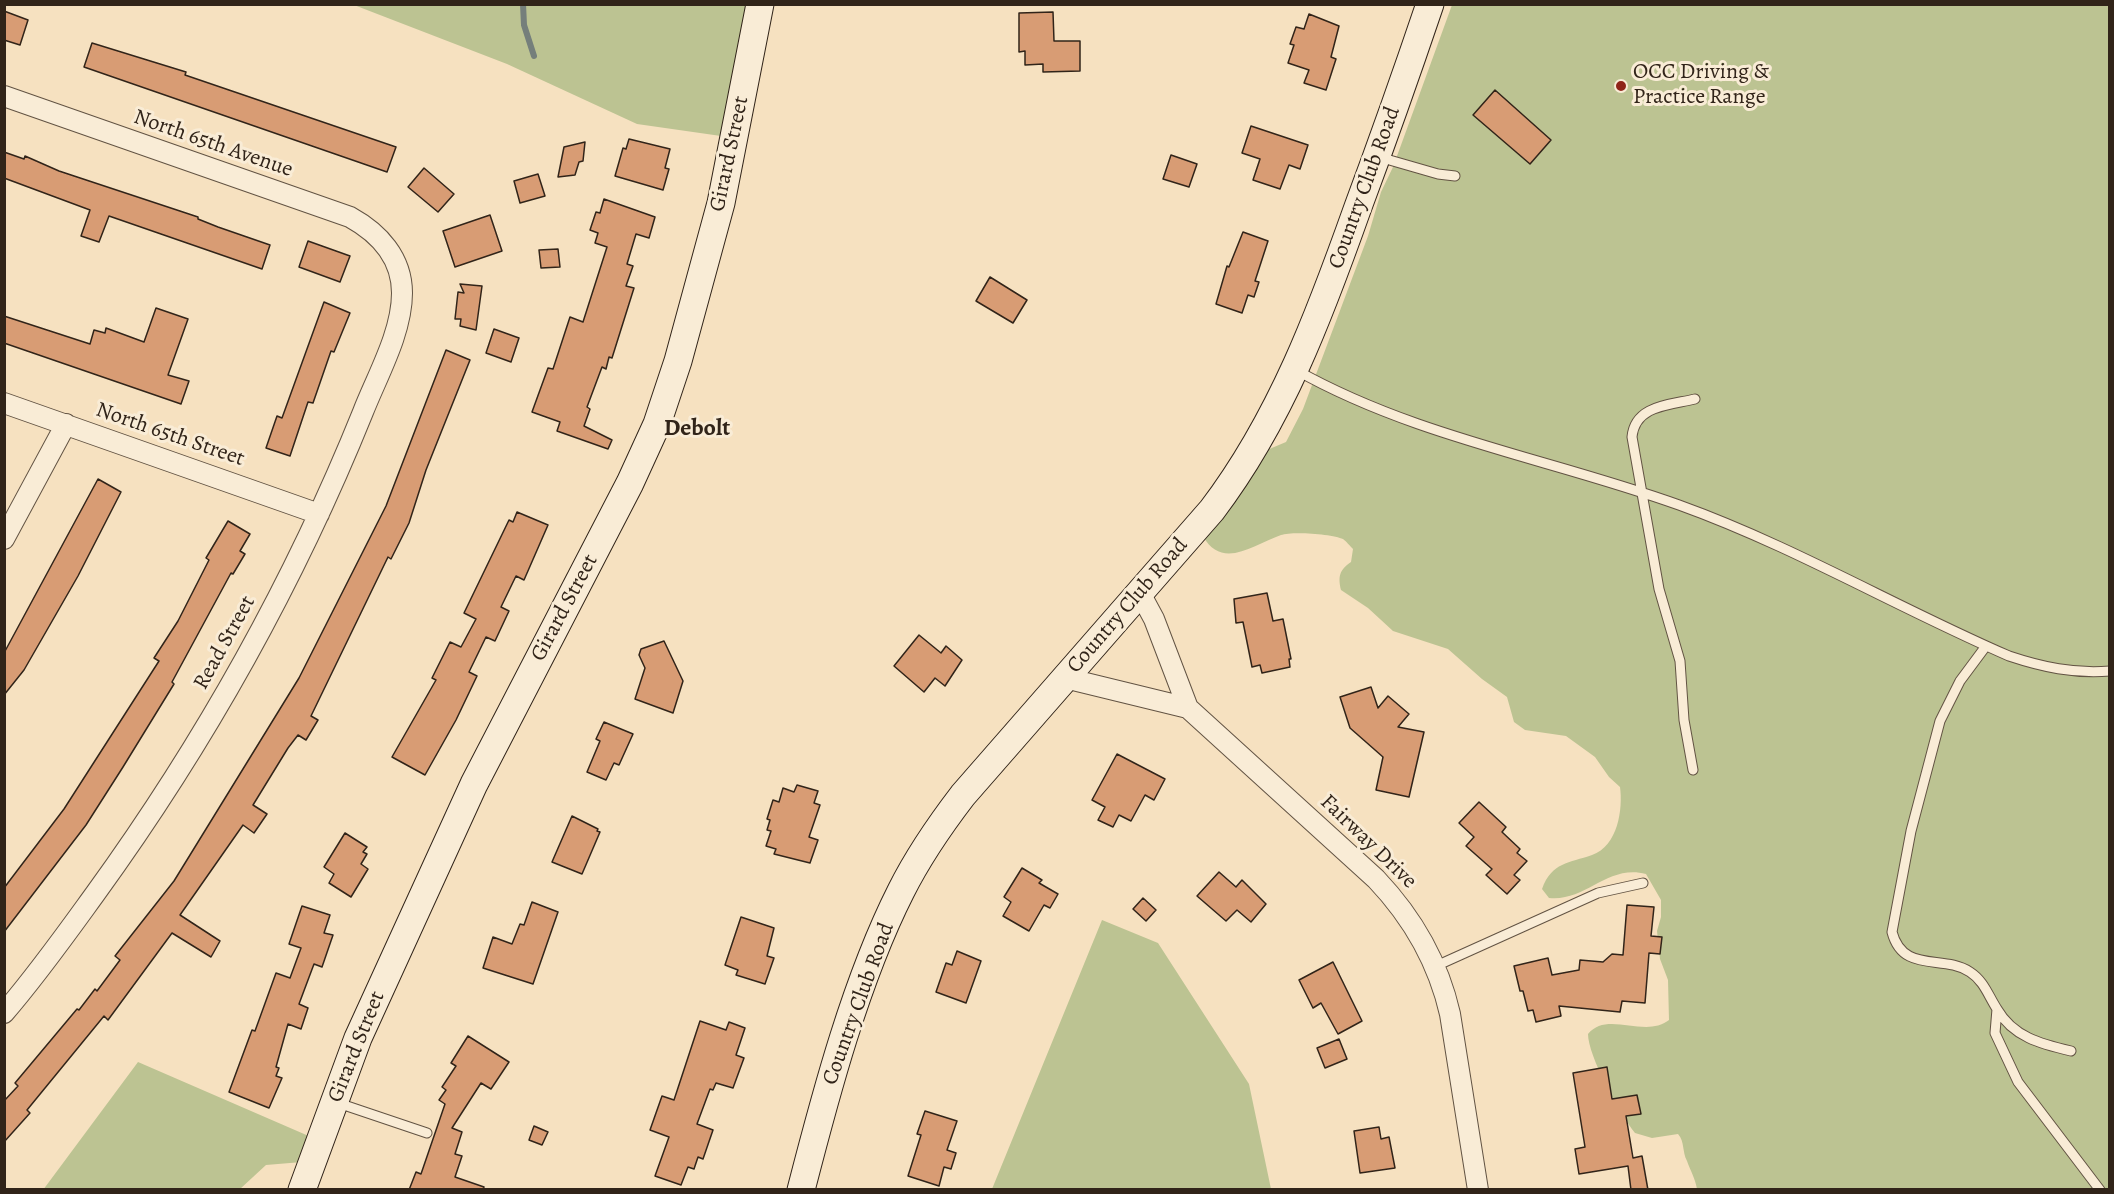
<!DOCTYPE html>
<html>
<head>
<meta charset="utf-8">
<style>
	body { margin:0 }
	#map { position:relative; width:2114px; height:1194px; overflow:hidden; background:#f6e1c0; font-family:Alegreya,serif }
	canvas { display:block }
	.frame { position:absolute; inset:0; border:6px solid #312419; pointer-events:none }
</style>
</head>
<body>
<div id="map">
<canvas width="2114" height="1194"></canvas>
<div class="frame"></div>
</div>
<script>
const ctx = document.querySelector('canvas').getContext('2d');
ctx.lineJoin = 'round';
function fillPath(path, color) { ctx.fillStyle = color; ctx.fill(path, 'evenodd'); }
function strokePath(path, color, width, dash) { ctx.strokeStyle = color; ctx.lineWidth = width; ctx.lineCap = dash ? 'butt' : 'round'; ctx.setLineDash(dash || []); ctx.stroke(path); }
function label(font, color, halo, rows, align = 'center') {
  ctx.font = font + ' Alegreya,serif'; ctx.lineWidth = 6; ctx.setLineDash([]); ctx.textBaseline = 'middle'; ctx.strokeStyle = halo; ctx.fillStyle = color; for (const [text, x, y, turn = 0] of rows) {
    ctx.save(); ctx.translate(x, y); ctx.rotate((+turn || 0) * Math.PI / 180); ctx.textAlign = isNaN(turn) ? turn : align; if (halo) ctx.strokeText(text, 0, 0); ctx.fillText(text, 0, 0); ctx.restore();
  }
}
fillPath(new Path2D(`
	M 354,5 L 746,5 L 721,136 L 637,124 L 507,64 Z
	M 1452,5 L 2109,5 L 2109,1189 L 1697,1189 C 1695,1178 1691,1172 1687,1161 C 1682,1152 1685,1142 1678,1134 L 1652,1138 L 1635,1133 C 1620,1114 1588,1056 1588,1034 C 1607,1010 1645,1039 1669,1020 L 1668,980 L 1660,959 L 1657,931 L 1661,917 L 1661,900 L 1646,874 C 1607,864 1586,902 1549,898 L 1542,889 C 1552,862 1569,863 1592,855 C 1618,846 1623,809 1620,787 L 1609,777 L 1595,757 L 1566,736 L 1525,730 L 1514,722 L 1507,697 L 1482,679 L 1448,649 L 1393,631 L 1368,608 L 1341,590 C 1338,577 1339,570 1351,562 L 1353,549 C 1350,546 1346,541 1343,539 C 1333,534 1292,531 1281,535 C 1255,544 1222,571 1203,536 L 1267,450 L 1286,442 L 1303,409 L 1368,236 L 1381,192 L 1393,167 Z
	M 1102,920 L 1158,943 L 1249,1084 L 1271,1189 L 992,1189 Z
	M 138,1062 L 311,1137 L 302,1162 L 266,1165 L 240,1189 L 43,1190 Z`), '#bcc392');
strokePath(new Path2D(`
	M 523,4 L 524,25 L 534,56`), '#757f7b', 6);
const building = new Path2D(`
	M 4,11 L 28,20 L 20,45 L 4,40 Z
	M 1053,12 L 1054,41 L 1080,41 L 1080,71 L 1043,72 L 1043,64 L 1025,65 L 1025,51 L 1019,52 L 1019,13 Z
	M 1309,14 L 1339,26 L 1331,57 L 1336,59 L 1326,90 L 1304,83 L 1309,70 L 1288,63 L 1294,45 L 1290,44 L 1296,27 L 1304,29 Z
	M 92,43 L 186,72 L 185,75 L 396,147 L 387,172 L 84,67 Z
	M 1495,90 L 1551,140 L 1530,164 L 1473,115 Z
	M 1251,126 L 1308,145 L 1300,169 L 1289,165 L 1280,189 L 1253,180 L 1260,159 L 1242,153 Z
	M 629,139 L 670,149 L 665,168 L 669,169 L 663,190 L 615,176 L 623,148 L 626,149 Z
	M 585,142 L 583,161 L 579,162 L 575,175 L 558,177 L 564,147 Z
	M 4,152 L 24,159 L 25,156 L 59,171 L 198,217 L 198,219 L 218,227 L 270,245 L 262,269 L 109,216 L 99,242 L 81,236 L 90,210 L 4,178 Z
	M 1171,155 L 1197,164 L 1189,187 L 1163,179 Z
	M 424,168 L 454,194 L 438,212 L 408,187 Z
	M 538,174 L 545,196 L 520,203 L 514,181 Z
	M 604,199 L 655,217 L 649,238 L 636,234 L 627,264 L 633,266 L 626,286 L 634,288 L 612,358 L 609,357 L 606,369 L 602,367 L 587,407 L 590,409 L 584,426 L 612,440 L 608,449 L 557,431 L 560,422 L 532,412 L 548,368 L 553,369 L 570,317 L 583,322 L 607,247 L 595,243 L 598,233 L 590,230 L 596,212 L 600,213 Z
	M 490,215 L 502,251 L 455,267 L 443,231 Z
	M 1243,232 L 1268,241 L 1255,281 L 1259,282 L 1254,297 L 1248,295 L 1242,313 L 1216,304 L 1227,266 L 1229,267 Z
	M 308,241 L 350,256 L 340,282 L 299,267 Z
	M 558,249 L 560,267 L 541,268 L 539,250 Z
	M 990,277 L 1027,300 L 1013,323 L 976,301 Z
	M 460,284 L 482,286 L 476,330 L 460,326 L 461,319 L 455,319 L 458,292 L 464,293 Z
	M 324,302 L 350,313 L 334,352 L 331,351 L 313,403 L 308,402 L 290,456 L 266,448 L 277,416 L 282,418 Z
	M 156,308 L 188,319 L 168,375 L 189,381 L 181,404 L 4,343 L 4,316 L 90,344 L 94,330 L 105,333 L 106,328 L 144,342 Z
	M 494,329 L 519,338 L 511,362 L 486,353 Z
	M 446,350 L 470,360 L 426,470 L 409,523 L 391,559 L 388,557 L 311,716 L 318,720 L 306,740 L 298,735 L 288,748 L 253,805 L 267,814 L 254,833 L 243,825 L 180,915 L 220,941 L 211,957 L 172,933 L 108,1020 L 104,1016 L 27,1110 L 30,1113 L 4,1142 L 4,1101 L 18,1086 L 15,1083 L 77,1009 L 79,1010 L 95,989 L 97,991 L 120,960 L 115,956 L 174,881 L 299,678 L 386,506 Z
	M 98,479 L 121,492 L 78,576 L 24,670 L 4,695 L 4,653 Z
	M 517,512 L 548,525 L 524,580 L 516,576 L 501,607 L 509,611 L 495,641 L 486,637 L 469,672 L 477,676 L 456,720 L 425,775 L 392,757 L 436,680 L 432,678 L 450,642 L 461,647 L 476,619 L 464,613 L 509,520 L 513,522 Z
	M 228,521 L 250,534 L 240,551 L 245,554 L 233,574 L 231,573 L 172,682 L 174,684 L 123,767 L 86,825 L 4,932 L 4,888 L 64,809 L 159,661 L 154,658 L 178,621 L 209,560 L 206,558 Z
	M 1267,593 L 1273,621 L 1283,619 L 1291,659 L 1289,659 L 1290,667 L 1262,673 L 1260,665 L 1252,667 L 1243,622 L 1236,623 L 1234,599 Z
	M 919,635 L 941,653 L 946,646 L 962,660 L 945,686 L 935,678 L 924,692 L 894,666 Z
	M 664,641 L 683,681 L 673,713 L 635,699 L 645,668 L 639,655 L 641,649 Z
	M 1371,687 L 1378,708 L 1388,696 L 1409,714 L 1398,727 L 1424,732 L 1409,797 L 1376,790 L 1383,757 L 1350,728 L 1340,697 Z
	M 604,722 L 633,734 L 619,765 L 614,763 L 606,780 L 587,772 L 600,741 L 596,739 Z
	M 1117,754 L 1165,779 L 1154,800 L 1145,795 L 1131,821 L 1119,815 L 1113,827 L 1098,820 L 1105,807 L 1092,800 Z
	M 797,785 L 818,791 L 814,803 L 820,805 L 809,837 L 818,840 L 810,863 L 774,854 L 776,849 L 766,846 L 771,831 L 767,830 L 770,820 L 767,819 L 773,800 L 779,802 L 783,788 L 794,792 Z
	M 1479,802 L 1506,827 L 1502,832 L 1520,849 L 1517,853 L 1527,861 L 1514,875 L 1520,880 L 1507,894 L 1486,875 L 1492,869 L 1466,846 L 1474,837 L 1459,823 Z
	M 572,816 L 598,829 L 597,831 L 600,832 L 582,874 L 552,862 Z
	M 345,833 L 367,847 L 363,852 L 367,854 L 361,864 L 368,869 L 351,897 L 329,883 L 334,874 L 324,867 Z
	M 1022,868 L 1042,880 L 1039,883 L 1058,894 L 1050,908 L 1044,905 L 1029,931 L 1003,916 L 1011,902 L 1004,897 Z
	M 1219,872 L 1236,887 L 1242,880 L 1266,904 L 1251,922 L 1237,910 L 1226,921 L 1197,896 Z
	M 1143,898 L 1156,910 L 1146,921 L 1133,909 Z
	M 532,902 L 558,912 L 533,984 L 483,968 L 493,937 L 512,944 L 520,924 L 524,925 Z
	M 1627,905 L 1654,907 L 1651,936 L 1662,937 L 1660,954 L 1649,953 L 1645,1003 L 1622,1001 L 1620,1012 L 1559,1006 L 1561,1016 L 1536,1022 L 1533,1010 L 1528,1011 L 1523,991 L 1520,991 L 1514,966 L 1548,958 L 1552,975 L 1579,970 L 1580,960 L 1603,962 L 1612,954 L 1623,955 Z
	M 302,906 L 330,915 L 324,933 L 333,935 L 322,967 L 314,964 L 299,1004 L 308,1008 L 301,1029 L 288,1024 L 276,1067 L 279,1068 L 276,1076 L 282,1078 L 269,1108 L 229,1092 L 252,1030 L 255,1031 L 276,973 L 290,978 L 301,948 L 289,944 Z
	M 741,917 L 774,928 L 767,956 L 774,958 L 765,984 L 736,975 L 738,970 L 725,965 Z
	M 957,951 L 981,961 L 966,1003 L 936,992 L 946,963 L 952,965 Z
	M 1333,962 L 1362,1021 L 1338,1034 L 1321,1003 L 1313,1008 L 1299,980 Z
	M 700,1021 L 726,1030 L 729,1022 L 745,1028 L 736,1055 L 744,1058 L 733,1088 L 716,1083 L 713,1090 L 710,1089 L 697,1124 L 713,1130 L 703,1159 L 698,1157 L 694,1169 L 688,1167 L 681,1185 L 655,1176 L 669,1137 L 650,1130 L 662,1096 L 674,1100 Z
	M 468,1036 L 509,1062 L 491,1089 L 481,1083 L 452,1128 L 462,1132 L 455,1154 L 462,1156 L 455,1177 L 484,1187 L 483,1190 L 409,1190 L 416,1172 L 421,1174 L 445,1104 L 439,1100 L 446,1090 L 442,1087 L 456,1066 L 451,1063 Z
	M 1339,1039 L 1347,1059 L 1325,1068 L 1317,1048 Z
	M 1607,1067 L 1612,1099 L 1637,1095 L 1641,1114 L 1626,1116 L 1633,1158 L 1642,1156 L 1648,1190 L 1631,1190 L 1628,1166 L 1579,1174 L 1575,1149 L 1585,1147 L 1573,1073 Z
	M 925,1111 L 957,1121 L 947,1150 L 956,1153 L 951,1169 L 944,1167 L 939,1186 L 908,1176 L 921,1135 L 917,1134 Z
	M 534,1126 L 548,1132 L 542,1145 L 529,1140 Z
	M 1379,1127 L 1381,1139 L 1389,1137 L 1395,1168 L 1360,1173 L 1354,1131 Z`);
fillPath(building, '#d89c74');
strokePath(building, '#312419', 1.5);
const lane = new Path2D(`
	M 1379,157 L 1438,174 L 1455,176
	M 1296,370 C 1415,437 1551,459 1679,505 C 1793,546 1898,608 2009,656 C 2042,667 2074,674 2110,671
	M 1986,646 L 1960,681 L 1940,721 L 1911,831 L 1892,932 C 1903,974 1943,954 1970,972 C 1984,981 1988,995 1997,1009 C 2013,1037 2041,1044 2071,1051
	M 1693,770 L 1684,720 L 1680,661 L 1659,589 L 1632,437 C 1635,405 1670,405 1695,399
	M 1436,966 L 1598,893 L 1643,883
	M 1997,1009 L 1995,1033 L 2018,1082 L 2100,1190
	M 338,1103 L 427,1133`);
const street = new Path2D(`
	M 4,96 L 350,217 C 379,233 402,258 402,293 C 402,333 377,376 363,412 C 294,583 203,745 95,894 C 66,934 37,975 4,1013
	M 4,403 L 319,514
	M 4,539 L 66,424
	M 1140,593 L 1154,619 L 1188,708 L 1376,879 C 1413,918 1438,961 1450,1014 L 1478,1190
	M 1065,678 L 1188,708`);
const secondary = new Path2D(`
	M 302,1190 L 358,1038 L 474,784 L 630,483 L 657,424 L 678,361 L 721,203 L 760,4
	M 801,1190 C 826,1093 856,980 901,891 C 918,857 940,825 963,795 L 1212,510 C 1281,419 1320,314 1358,207 C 1383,140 1407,72 1430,4`);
strokePath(lane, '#625343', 11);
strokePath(street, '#625343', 22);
strokePath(secondary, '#312419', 29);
strokePath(lane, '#f9ecd6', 9);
strokePath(street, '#f9ecd6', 20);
strokePath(secondary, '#f9ecd6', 27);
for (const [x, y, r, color] of [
	[1621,86,6,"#8f2418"]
]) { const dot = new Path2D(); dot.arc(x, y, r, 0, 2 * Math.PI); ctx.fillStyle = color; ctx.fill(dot); strokePath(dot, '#f9ecd6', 2); }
label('22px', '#312419', '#f9ecd6', [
	["OCC Driving &",1633,73],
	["Practice Range",1633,98]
], 'left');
label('22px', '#312419', '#f9ecd6', [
	["North 65th Avenue",213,144,19],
	["Girard Street",730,154,-78],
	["Country Club Road",1365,188,-70],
	["North 65th Street",170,435,19],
	["Country Club Road",1128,606,-49],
	["Girard Street",565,608,-62],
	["Read Street",225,643,-61],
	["Fairway Drive",1368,842,44],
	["Country Club Road",859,1004,-70],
	["Girard Street",357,1047,-68]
]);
label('bold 24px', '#312419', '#f9ecd6', [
	["Debolt",697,429]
]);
</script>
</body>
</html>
